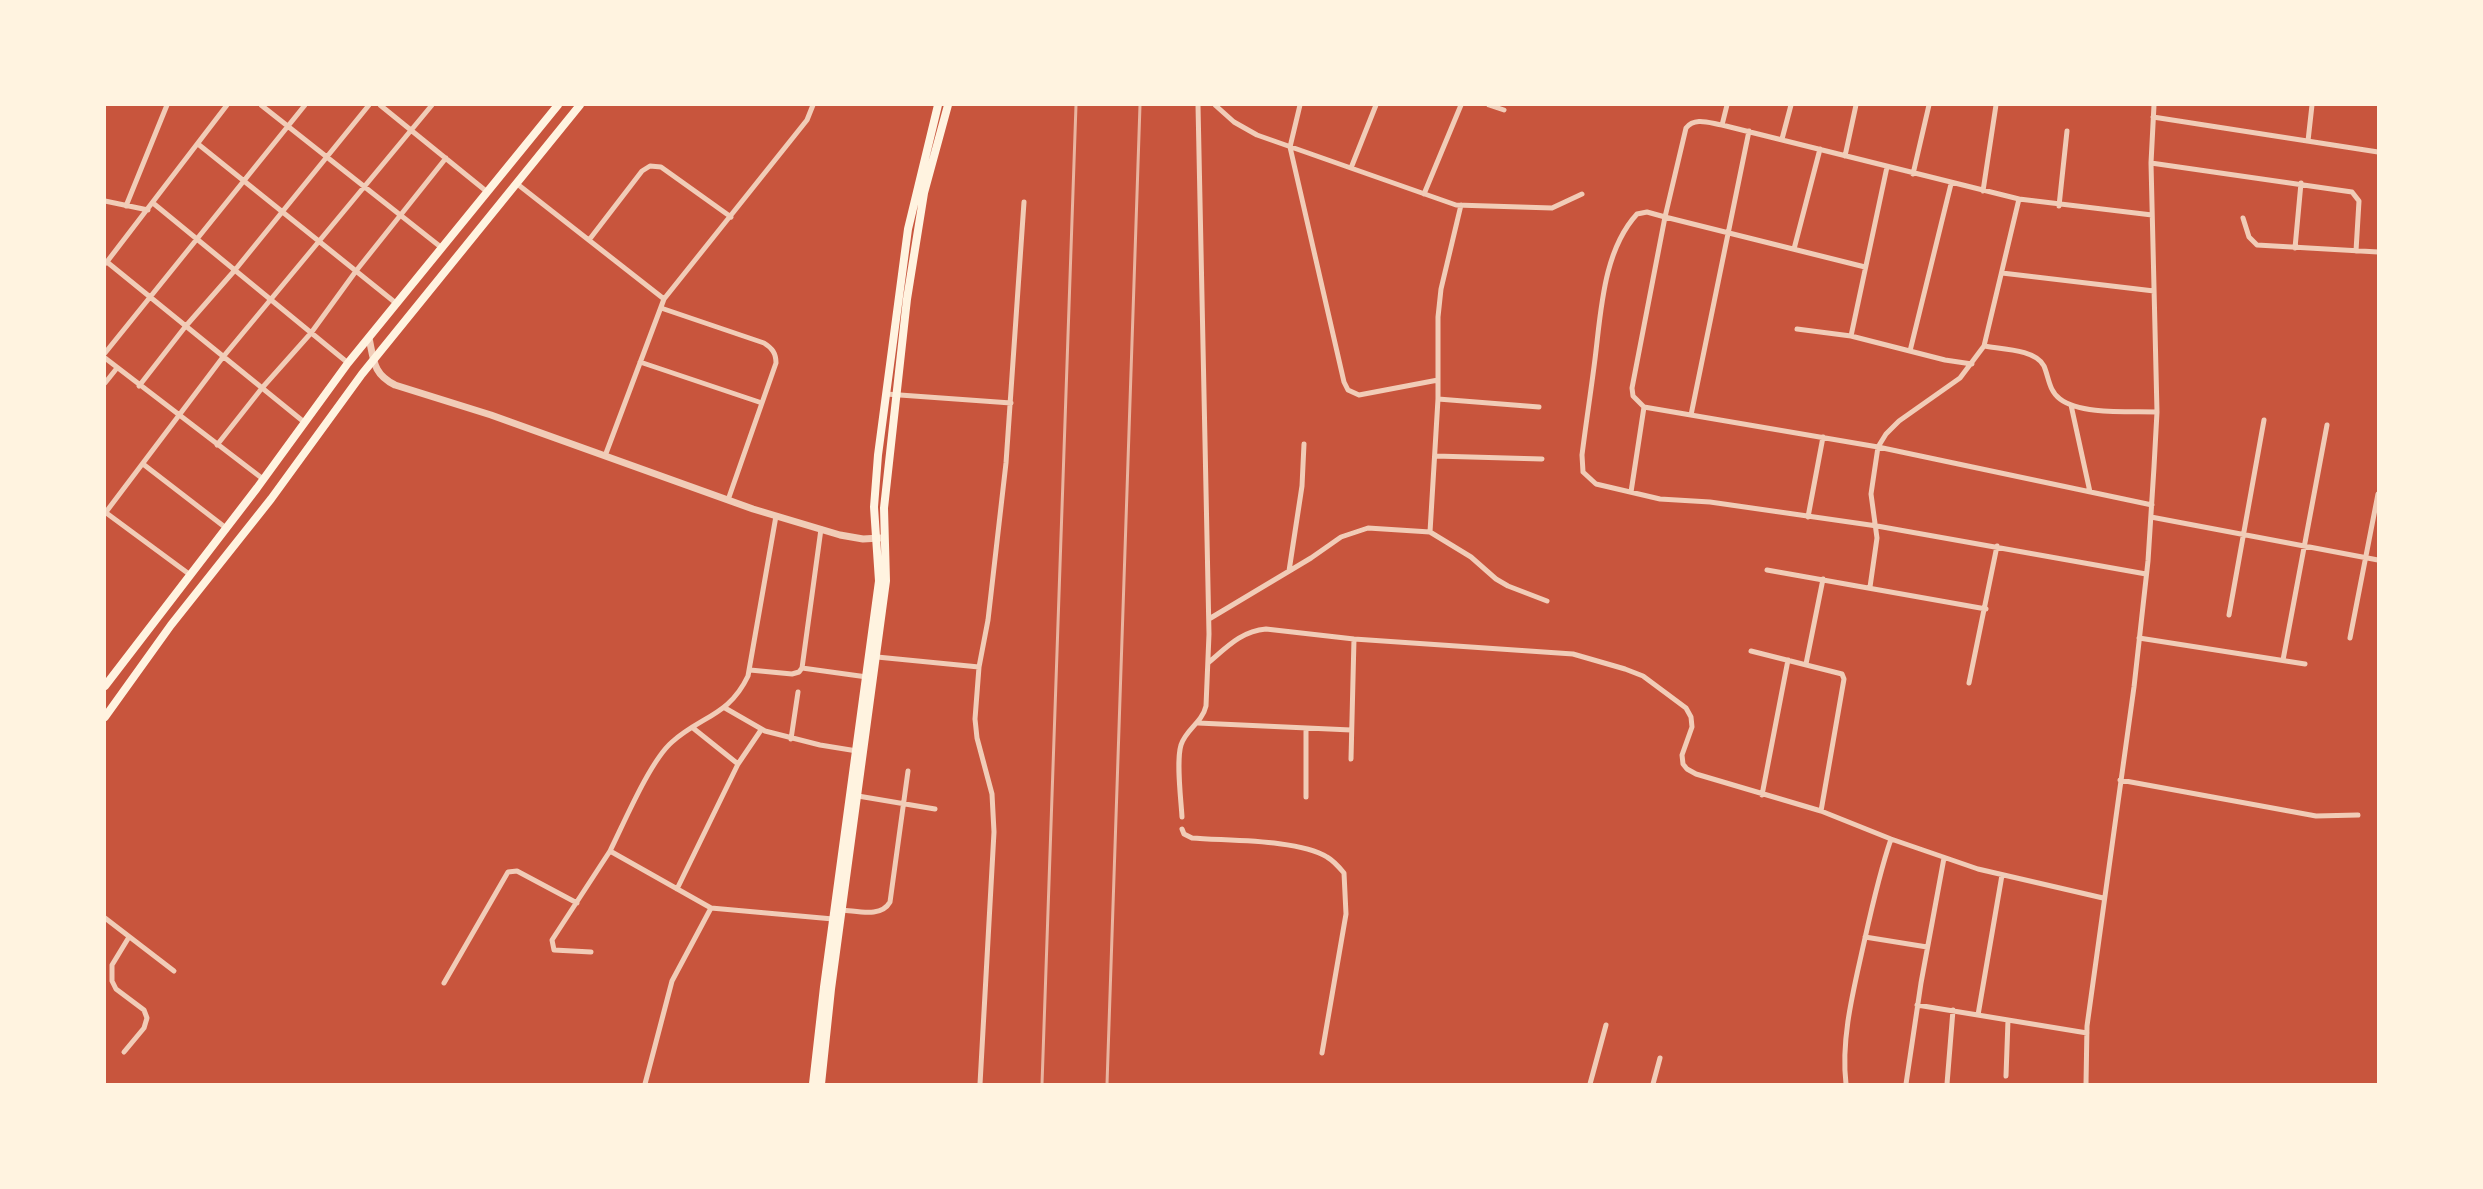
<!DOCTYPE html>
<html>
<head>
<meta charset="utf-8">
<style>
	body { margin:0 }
	#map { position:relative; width:2483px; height:1189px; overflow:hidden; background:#c8553d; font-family:"Source Serif 4",serif }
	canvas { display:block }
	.frame { position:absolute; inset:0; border:106px solid #fff3e0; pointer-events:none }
</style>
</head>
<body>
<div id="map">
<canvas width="2483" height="1189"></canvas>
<div class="frame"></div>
</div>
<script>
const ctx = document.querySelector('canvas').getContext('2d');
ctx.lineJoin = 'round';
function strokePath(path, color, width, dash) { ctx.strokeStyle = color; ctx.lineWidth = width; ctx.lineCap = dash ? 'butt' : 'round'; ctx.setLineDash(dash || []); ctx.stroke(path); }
strokePath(new Path2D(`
	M 261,105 L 442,248
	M 380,105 L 486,191
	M 1215,105 L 1234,122 L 1257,135 L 1456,205 L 1552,208 L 1582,194
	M 1300,105 L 1290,147 L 1344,382 L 1348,390 L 1359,395 L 1438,380
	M 1489,105 L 1504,110
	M 1727,105 L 1722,125 L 2019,199 L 1984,346 C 2000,349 2036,349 2044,366 C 2049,378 2049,391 2060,399 C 2081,415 2130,411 2157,412
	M 2153,117 L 2378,152
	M 1722,125 C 1709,123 1695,117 1686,128 L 1665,217 L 1647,212 L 1637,214 C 1603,251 1601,312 1595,359 C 1591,391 1586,423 1582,455 L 1583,472 L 1596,484 L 1660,499 L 1710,502 L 1877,526 L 2146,574
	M 1782,139 L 1791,105
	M 2308,141 L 2312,105
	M 198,144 L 397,304
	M 1845,156 L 1856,105
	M 2151,163 L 2352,192 L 2359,201 L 2356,251
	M 1351,168 L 1376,105
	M 1913,174 L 1929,105
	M 516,183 L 664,299
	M 1983,191 L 1996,105
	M 1424,194 L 1461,105
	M 2019,199 L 2152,215
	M 105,201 L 148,210
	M 153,203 L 348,363
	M 126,206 L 167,105
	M 2059,206 L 2067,131
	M 2243,218 L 2249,237 L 2257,245 L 2378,252
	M 589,240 L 642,171 L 650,166 L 661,167 L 731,217
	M 2295,248 L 2301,183
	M 1794,249 L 1820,149
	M 107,262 L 304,422
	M 106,263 L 227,105
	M 1865,267 L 1665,217 L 1632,388 L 1633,396 L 1644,407 L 1878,447 L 2152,505
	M 2002,273 L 2154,291
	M 661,308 L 764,343 C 772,348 776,353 776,363 L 728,500
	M 1797,329 L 1851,336 L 1945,360 L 1972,364
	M 1851,336 L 1887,167
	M 1910,351 L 1951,184
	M 105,353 L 305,105
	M 105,358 L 263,479
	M 640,362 L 762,403
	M 105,383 L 117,368
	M 139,386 L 185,327 L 235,270 L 369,105
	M 886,394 L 1011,403
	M 1438,399 L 1539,407
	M 2071,405 L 2090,492
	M 1691,415 L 1749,131
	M 217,445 L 262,388 L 311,333 L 356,271 L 446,158
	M 605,456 L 664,299 L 807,120 L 813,105
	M 1435,456 L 1542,459
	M 143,464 L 226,528
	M 1631,492 L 1644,407
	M 105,512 L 189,574
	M 106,512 L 223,357 L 432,105
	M 776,516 L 748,676 C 729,716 701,716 672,742 C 650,761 624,823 610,851 L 711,908 L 833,919
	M 1808,517 L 1823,437
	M 2151,517 L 2378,560
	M 1430,532 L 1438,399 L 1438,317 L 1441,289 L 1461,205
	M 1767,570 L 1986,609
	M 1289,571 L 1302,486 L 1304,444
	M 1870,587 L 1877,538 L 1871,494 L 1878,447 L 1886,434 L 1899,421 L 1960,378 L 1984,346
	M 2229,615 L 2264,420
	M 1209,619 L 1311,558 L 1341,537 L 1368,528 L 1430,532 L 1471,557 L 1496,579 L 1508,586 L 1547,601
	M 2139,638 L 2305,664
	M 2350,638 L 2378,494
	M 1751,651 L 1842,674 L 1844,679 L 1821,811
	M 877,657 L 979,667
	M 2283,660 L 2327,425
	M 1208,663 C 1226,648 1241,631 1266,629 L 1354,639 L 1573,654 L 1625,669 L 1643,676 L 1686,708 L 1691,717 L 1692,727 L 1682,755 L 1683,764 L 1687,769 L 1696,774 L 1821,811 L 1891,839 L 1978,869 L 2103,898
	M 1806,664 L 1823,579
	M 802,668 L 821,529
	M 750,670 L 792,674 L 799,672 L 802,668 L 867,677
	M 1969,683 L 1997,546
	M 725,708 L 765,731 L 820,745 L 857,751
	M 1198,723 L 1351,730
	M 791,739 L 798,692
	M 1351,759 L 1354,639
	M 738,764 L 761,730
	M 2120,780 L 2316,816 L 2358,815
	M 1762,795 L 1788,660
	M 858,796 L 935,809
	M 1306,797 L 1306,728
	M 1182,817 C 1181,799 1176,761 1181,745 C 1186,729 1202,723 1206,706 L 1209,634 L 1198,105
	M 1182,829 L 1184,834 L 1192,838 C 1227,841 1298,839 1327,857 C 1334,861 1339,867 1344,873 L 1346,914 L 1322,1053
	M 677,889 L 738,764 L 693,728
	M 842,910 C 858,911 881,918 890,902 L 908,771
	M 105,918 L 174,971
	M 1865,937 L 1927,947
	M 591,952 L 554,950 L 552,940 L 610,851
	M 444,983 L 508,872 L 517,871 L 577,903
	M 1917,1005 L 2087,1033
	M 1978,1015 L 2002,875
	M 124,1052 L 144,1028 L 147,1018 L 144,1010 L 116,989 L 112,981 L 112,965 L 129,937
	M 2006,1076 L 2008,1020
	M 645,1084 L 672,981 L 711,908
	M 980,1084 L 994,832 L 992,794 L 977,738 L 975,719 L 979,667 L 988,620 L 1006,463 L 1024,202
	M 1590,1084 L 1606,1025
	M 1653,1084 L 1660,1058
	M 1846,1084 C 1841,1042 1852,996 1861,956 C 1870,916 1878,877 1891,839
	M 1906,1084 L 1921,983 L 1944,858
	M 1947,1084 L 1953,1010
	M 2086,1084 L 2087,1026 L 2134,687 L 2148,561 L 2154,467 L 2157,412 L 2151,163 L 2154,105`), '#f1ccb7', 5);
strokePath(new Path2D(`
	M 369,338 C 374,361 373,374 395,385 L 491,415 L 753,509 L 840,535 L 863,539 L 880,538`), '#f1ccb7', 7);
strokePath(new Path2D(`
	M 105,686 L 257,488 L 348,363 L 558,105
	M 105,717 L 171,625 L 271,499 L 362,374 L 580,105
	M 813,1084 L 824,987 L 879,581 L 874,507 L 878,455 L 908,229 L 938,105
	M 821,1084 L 831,989 L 886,581 L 884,508 L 907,299 L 924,193 L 948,105`), '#fff3e0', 8);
strokePath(new Path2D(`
	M 1042,1084 L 1076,105
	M 1107,1084 L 1140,105`), '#e9b49f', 3);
</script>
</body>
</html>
